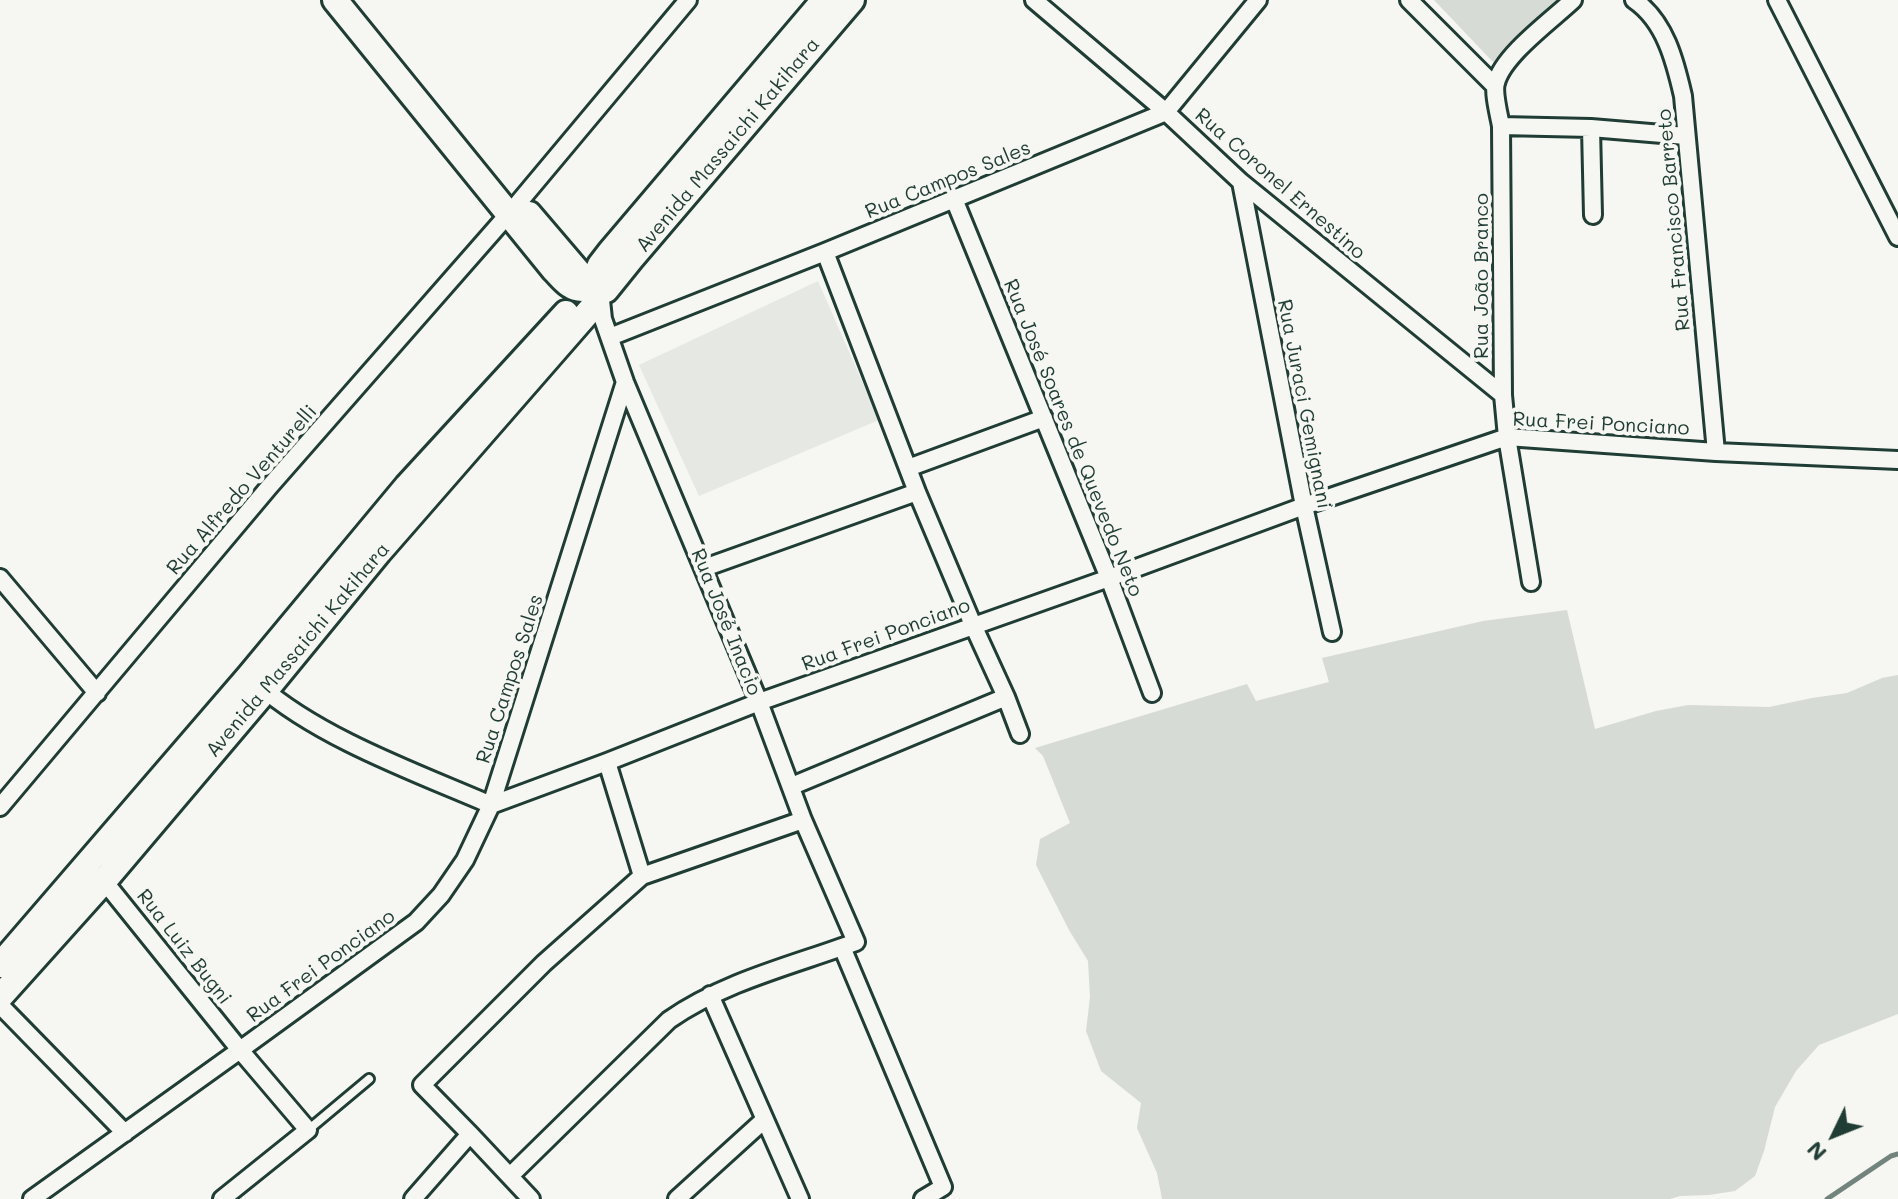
<!DOCTYPE html>
<html>
<head>
<meta charset="utf-8">
<style>
	body { margin:0 }
	#map { position:relative; width:1898px; height:1199px; overflow:hidden; background:#f6f6f2; font-family:Mali,sans-serif }
	canvas { display:block }
	.north { position:absolute; left:1794px; top:1095px; width:80px; height:80px; -webkit-text-stroke:6px #f6f6f2; paint-order:stroke; rotate:227deg; font-size:22px; font-weight:700; line-height:32px; text-align:center; color:#1f3d34 }
	.north::after { content:''; display:block; margin:auto; width:28px; height:36px; background:#1f3d34; clip-path:polygon(50% 0,100% 100%,50% 72%,0 100%) }
</style>
</head>
<body>
<div id="map">
<canvas width="1898" height="1199"></canvas>
<div class="north">N</div>
</div>
<script>
const ctx = document.querySelector('canvas').getContext('2d');
ctx.lineJoin = 'round';
function fillPath(path, color) { ctx.fillStyle = color; ctx.fill(path, 'evenodd'); }
function strokePath(path, color, width, dash) { ctx.strokeStyle = color; ctx.lineWidth = width; ctx.lineCap = dash ? 'butt' : 'round'; ctx.setLineDash(dash || []); ctx.stroke(path); }
function label(font, color, halo, rows, align = 'center') {
  ctx.font = font + ' Mali,sans-serif'; ctx.lineWidth = 8; ctx.setLineDash([]); ctx.textBaseline = 'middle'; ctx.strokeStyle = halo; ctx.fillStyle = color; for (const [text, x, y, turn = 0] of rows) {
    ctx.save(); ctx.translate(x, y); ctx.rotate((+turn || 0) * Math.PI / 180); ctx.textAlign = isNaN(turn) ? turn : align; if (halo) ctx.strokeText(text, 0, 0); ctx.fillText(text, 0, 0); ctx.restore();
  }
}
fillPath(new Path2D(`
	M 818,281 L 879,420 L 699,496 L 639,365 Z`), '#e6e8e4');
fillPath(new Path2D(`
	M 1434,0 L 1559,0 L 1493,62 Z
	M 1567,610 L 1595,729 L 1656,711 L 1688,705 L 1769,707 L 1812,698 L 1847,693 L 1882,678 L 1898,675 L 1898,1014 L 1819,1045 L 1796,1071 L 1775,1107 L 1764,1151 L 1755,1176 L 1735,1191 L 1709,1195 L 1680,1196 L 1670,1199 L 1162,1199 L 1157,1173 L 1137,1128 L 1141,1103 L 1101,1071 L 1086,1031 L 1090,997 L 1088,961 L 1069,930 L 1036,865 L 1040,839 L 1070,823 L 1043,756 L 1035,748 L 1247,684 L 1256,701 L 1329,682 L 1322,658 L 1483,621 Z`), '#d6dbd6');
strokePath(new Path2D(`
	M 1827,1199 L 1891,1156 L 1898,1154`), '#72847d', 5);
const lane = new Path2D(`
	M 308,1130 L 369,1079`);
const street = new Path2D(`
	M 1034,0 L 1166,112 L 1241,182 L 1503,395
	M 1409,0 L 1494,85
	M 1634,0 C 1665,21 1675,61 1683,96 L 1716,452
	M 1777,0 L 1898,237
	M 1501,126 L 1591,128 L 1686,136
	M 1591,128 L 1593,215
	M 1241,182 L 1304,506 L 1332,632
	M 954,199 L 1109,578 L 1152,693
	M 825,252 L 917,492 L 973,625 L 1006,697 L 1020,734
	M 610,337 L 825,252 L 1166,112 L 1258,0
	M 908,468 L 1044,418
	M 704,568 L 917,492
	M 0,578 L 97,693
	M 1531,582 L 1507,437 L 1503,395 L 1501,126 C 1499,115 1493,92 1496,83 C 1503,55 1552,20 1573,0
	M 259,685 C 319,738 417,773 491,805
	M 607,762 L 642,876
	M 792,786 L 1006,697
	M 491,805 L 607,762 L 759,702 L 1109,578 L 1304,506 L 1507,437 L 1716,452 L 1898,460
	M 0,807 L 269,487 L 519,202 L 688,0
	M 100,876 L 240,1050 L 308,1130 L 222,1199
	M 842,947 L 943,1187 L 923,1199
	M 710,995 L 800,1199
	M 0,1005 L 125,1133
	M 510,1176 L 669,1020 C 725,981 794,965 856,942 L 803,820 L 759,702 L 625,382 L 603,319 L 601,300
	M 32,1199 L 240,1050 L 416,922 L 441,895 L 465,860 L 491,805 L 625,382
	M 413,1199 L 470,1134
	M 531,1199 L 470,1134 L 422,1085 L 544,963 L 642,876 L 803,820
	M 677,1199 L 764,1120`);
const secondary = new Path2D(`
	M 335,0 L 554,270 C 563,279 570,290 584,289
	M 529,214 L 587,282
	M 594,279 L 600,265 L 610,252 L 824,0
	M 606,290 L 631,259 L 852,0
	M 0,965 L 249,676 L 407,486 L 566,313
	M 0,997 L 105,880 L 265,691 L 379,552 L 597,302`);
strokePath(lane, '#1f3d34', 14);
strokePath(street, '#1f3d34', 22);
strokePath(secondary, '#1f3d34', 30);
strokePath(lane, '#f6f6f2', 8);
strokePath(street, '#f6f6f2', 16);
strokePath(secondary, '#f6f6f2', 24);
label('20px', '#1f3d34', '#f6f6f2', [
	["Avenida Massaichi Kakihara",728,145,-50],
	["Rua Campos Sales",948,180,-22],
	["Rua Coronel Ernestino",1280,184,41],
	["Rua Francisco Barreto",1674,220,-95],
	["Rua João Branco",1482,276,-90],
	["Rua Juraci Gemignani",1304,404,79],
	["Rua Frei Ponciano",1601,424,3],
	["Rua José Soares de Quevedo Neto",1073,438,68],
	["Rua Alfredo Venturelli",242,490,-49],
	["Rua José Inacio",726,622,68],
	["Rua Frei Ponciano",886,635,-20],
	["Avenida Massaichi Kakihara",298,650,-50],
	["Rua Campos Sales",510,679,-72],
	["Rua Luiz Bugni",184,947,52],
	["Rua Frei Ponciano",321,966,-36]
]);
</script>
</body>
</html>
